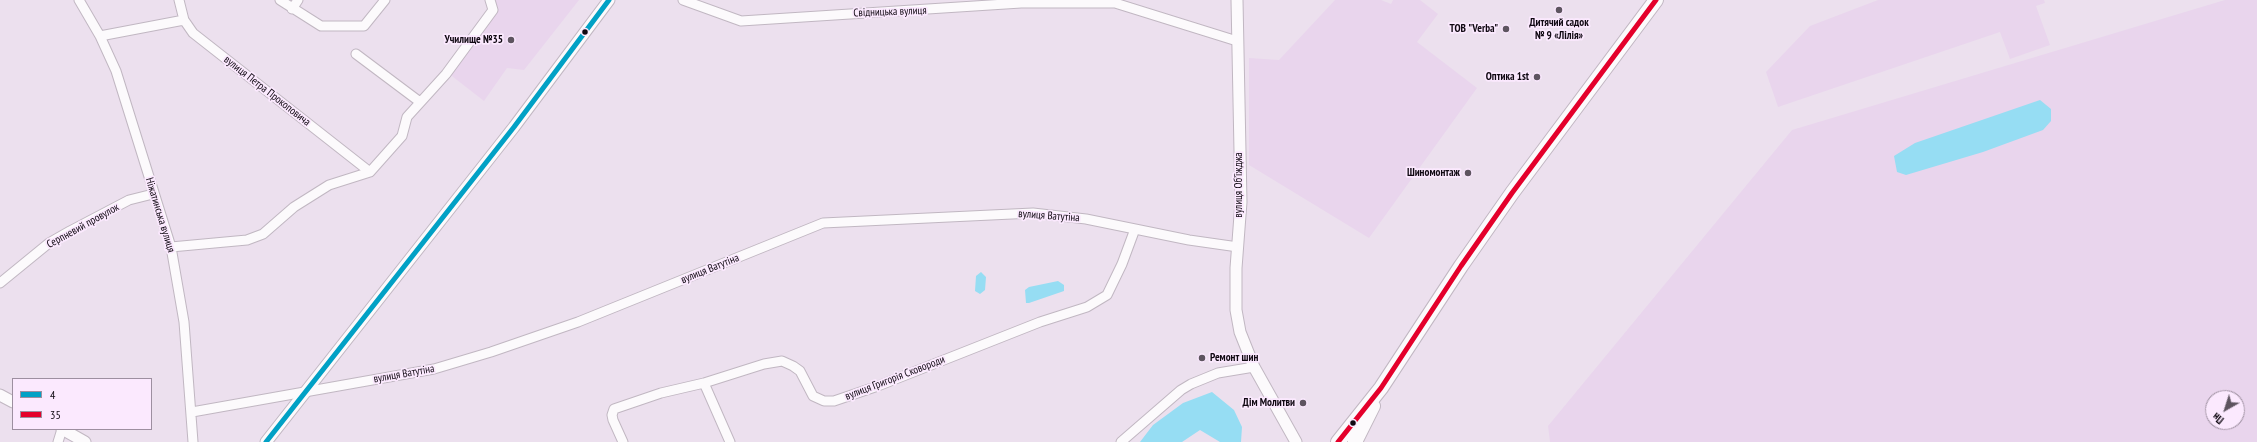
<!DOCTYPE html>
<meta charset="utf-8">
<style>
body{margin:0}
#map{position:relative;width:2257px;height:442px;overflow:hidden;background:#ece0ee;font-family:"PT Sans Narrow",sans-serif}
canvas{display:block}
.legend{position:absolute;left:12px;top:378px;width:140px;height:52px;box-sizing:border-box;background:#fbe9fe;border:1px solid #9d8fa0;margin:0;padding:5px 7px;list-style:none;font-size:12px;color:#100912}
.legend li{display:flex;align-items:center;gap:8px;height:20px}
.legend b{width:20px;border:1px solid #9d8fa0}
.north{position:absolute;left:2205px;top:390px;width:40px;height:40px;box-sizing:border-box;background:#fbe9fe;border:1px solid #9d8fa0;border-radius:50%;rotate:219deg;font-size:11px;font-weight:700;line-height:16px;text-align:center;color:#100912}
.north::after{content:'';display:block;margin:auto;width:14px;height:18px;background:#5d545f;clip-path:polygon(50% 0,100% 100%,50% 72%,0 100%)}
</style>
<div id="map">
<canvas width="2257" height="442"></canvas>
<ul class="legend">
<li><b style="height:5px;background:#01a1c5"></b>4</li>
<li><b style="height:5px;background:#e4002b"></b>35</li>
</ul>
<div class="north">Пн</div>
</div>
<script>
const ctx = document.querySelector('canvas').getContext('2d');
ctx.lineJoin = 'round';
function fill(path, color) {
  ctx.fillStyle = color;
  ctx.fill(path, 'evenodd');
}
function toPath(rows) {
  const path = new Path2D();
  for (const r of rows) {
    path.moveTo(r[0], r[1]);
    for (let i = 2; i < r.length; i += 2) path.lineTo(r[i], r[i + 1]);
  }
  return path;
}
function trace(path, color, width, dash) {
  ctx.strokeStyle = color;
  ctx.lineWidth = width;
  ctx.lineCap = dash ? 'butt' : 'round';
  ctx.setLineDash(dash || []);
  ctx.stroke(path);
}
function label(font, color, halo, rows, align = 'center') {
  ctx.font = font + ' "PT Sans Narrow",sans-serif';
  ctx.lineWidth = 3.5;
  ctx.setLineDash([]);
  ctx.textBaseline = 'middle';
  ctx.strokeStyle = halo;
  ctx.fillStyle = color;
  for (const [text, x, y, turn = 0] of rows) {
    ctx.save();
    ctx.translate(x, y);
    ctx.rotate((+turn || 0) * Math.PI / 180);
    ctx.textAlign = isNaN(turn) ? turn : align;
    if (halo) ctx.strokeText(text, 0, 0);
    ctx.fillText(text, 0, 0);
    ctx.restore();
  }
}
fill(toPath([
 [496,0,579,0,524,70,507,68,484,101,448,73,495,11],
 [1335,0,1381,0,1391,4,1393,0,1420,0,1438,14,1417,42,1477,88,1369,238,1249,165,1249,58,1279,60],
 [1878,0,2044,0,2045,3,2036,6,2050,45,2010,59,2000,32,1778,107,1766,72,1810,26],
 [2225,0,2257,0,2257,442,1550,442,1548,426,1792,130],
 [2213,398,2237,398,2237,422,2213,422]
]), '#e9d5ed');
fill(toPath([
 [2040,100,2051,109,2051,121,2043,130,1983,152,1906,175,1897,172,1894,156,1915,143],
 [981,272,986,277,985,290,980,294,975,291,976,276],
 [1058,281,1064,285,1064,291,1029,303,1026,303,1025,290,1029,287],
 [1212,392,1234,410,1242,427,1241,442,1220,442,1200,430,1182,442,1140,442,1153,425,1183,403]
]), '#96ddf3');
const minor = toPath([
 [79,0,100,36,116,71,171,247,184,322,193,442],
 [179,0,184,20,193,33,370,172],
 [280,0,321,26,364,26,385,0],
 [683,0,741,21,1021,3,1115,3,1237,41],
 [292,9,298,0],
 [100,36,184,20],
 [356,54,420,102],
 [370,172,402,136,407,117,446,74,493,10,490,0],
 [171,247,247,240,263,234,294,207,329,185,370,172],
 [0,283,49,243,70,231,129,200,153,194],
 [704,383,730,442],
 [192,412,434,369,491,352,578,322,823,223,1033,213,1086,219,1189,240,1238,247],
 [58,442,62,429],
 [623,442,613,420,612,415,614,409,661,393,704,383,764,364,782,361,793,366,800,371,813,396,824,401,834,401,878,386,1040,322,1087,307,1107,295,1122,264,1135,229],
 [1121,442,1181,390,1191,384,1218,373,1254,367]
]);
const tertiary = toPath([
 [1237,0,1241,202,1236,268,1236,310,1240,332,1254,367,1296,442],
 [0,395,13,402],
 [62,429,85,442],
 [266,442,514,127,609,0]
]);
const primary = toPath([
 [1338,442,1381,388,1461,266,1512,193,1656,0],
 [1355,442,1373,406]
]);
trace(minor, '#c1b7c2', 11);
trace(tertiary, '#c1b7c2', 13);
trace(primary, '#c1b7c2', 16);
trace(minor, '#fcfafc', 9);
trace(tertiary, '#fcfafc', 11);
trace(primary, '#fcfafc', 14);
trace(toPath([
 [266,442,514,127,609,0]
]), '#01a1c5', 5);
trace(toPath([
 [1338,442,1381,388,1461,266,1512,193,1656,0]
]), '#e4002b', 5);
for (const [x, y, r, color] of [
 [1559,10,4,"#5d545f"],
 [1506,29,4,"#5d545f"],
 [585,32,3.5,"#100912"],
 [511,40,4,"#5d545f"],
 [1537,77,4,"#5d545f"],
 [1468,173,4,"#5d545f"],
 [1202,358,4,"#5d545f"],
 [1303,403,4,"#5d545f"],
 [1353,423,3.5,"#100912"]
]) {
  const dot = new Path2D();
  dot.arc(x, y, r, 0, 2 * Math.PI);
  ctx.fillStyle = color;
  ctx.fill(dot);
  trace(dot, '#fbe9fe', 1.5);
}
label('11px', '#100912', '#fbe9fe', [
 ["Свідницька вулиця",890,12,-2],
 ["вулиця Петра Прокоповича",267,91,38],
 ["вулиця Обʼїжджа",1239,185,-90],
 ["Ніжатинська вулиця",160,215,73],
 ["вулиця Ватутіна",1049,216,4],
 ["Серпневий провулок",83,226,-29],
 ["вулиця Ватутіна",710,269,-22],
 ["вулиця Ватутіна",404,374,-10],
 ["вулиця Григорія Сковороди",895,378,-21]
]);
label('bold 11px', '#100912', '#fbe9fe', [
 ["Дитячий садок",1559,23,"center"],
 ["№ 9 «Лілія»",1559,36,"center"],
 ["ТОВ \"Verba\"",1498,29],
 ["Училище №35",503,40],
 ["Оптика 1st",1529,77],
 ["Шиномонтаж",1460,173],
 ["Ремонт шин",1210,358,"left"],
 ["Дім Молитви",1295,403]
], 'right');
</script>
